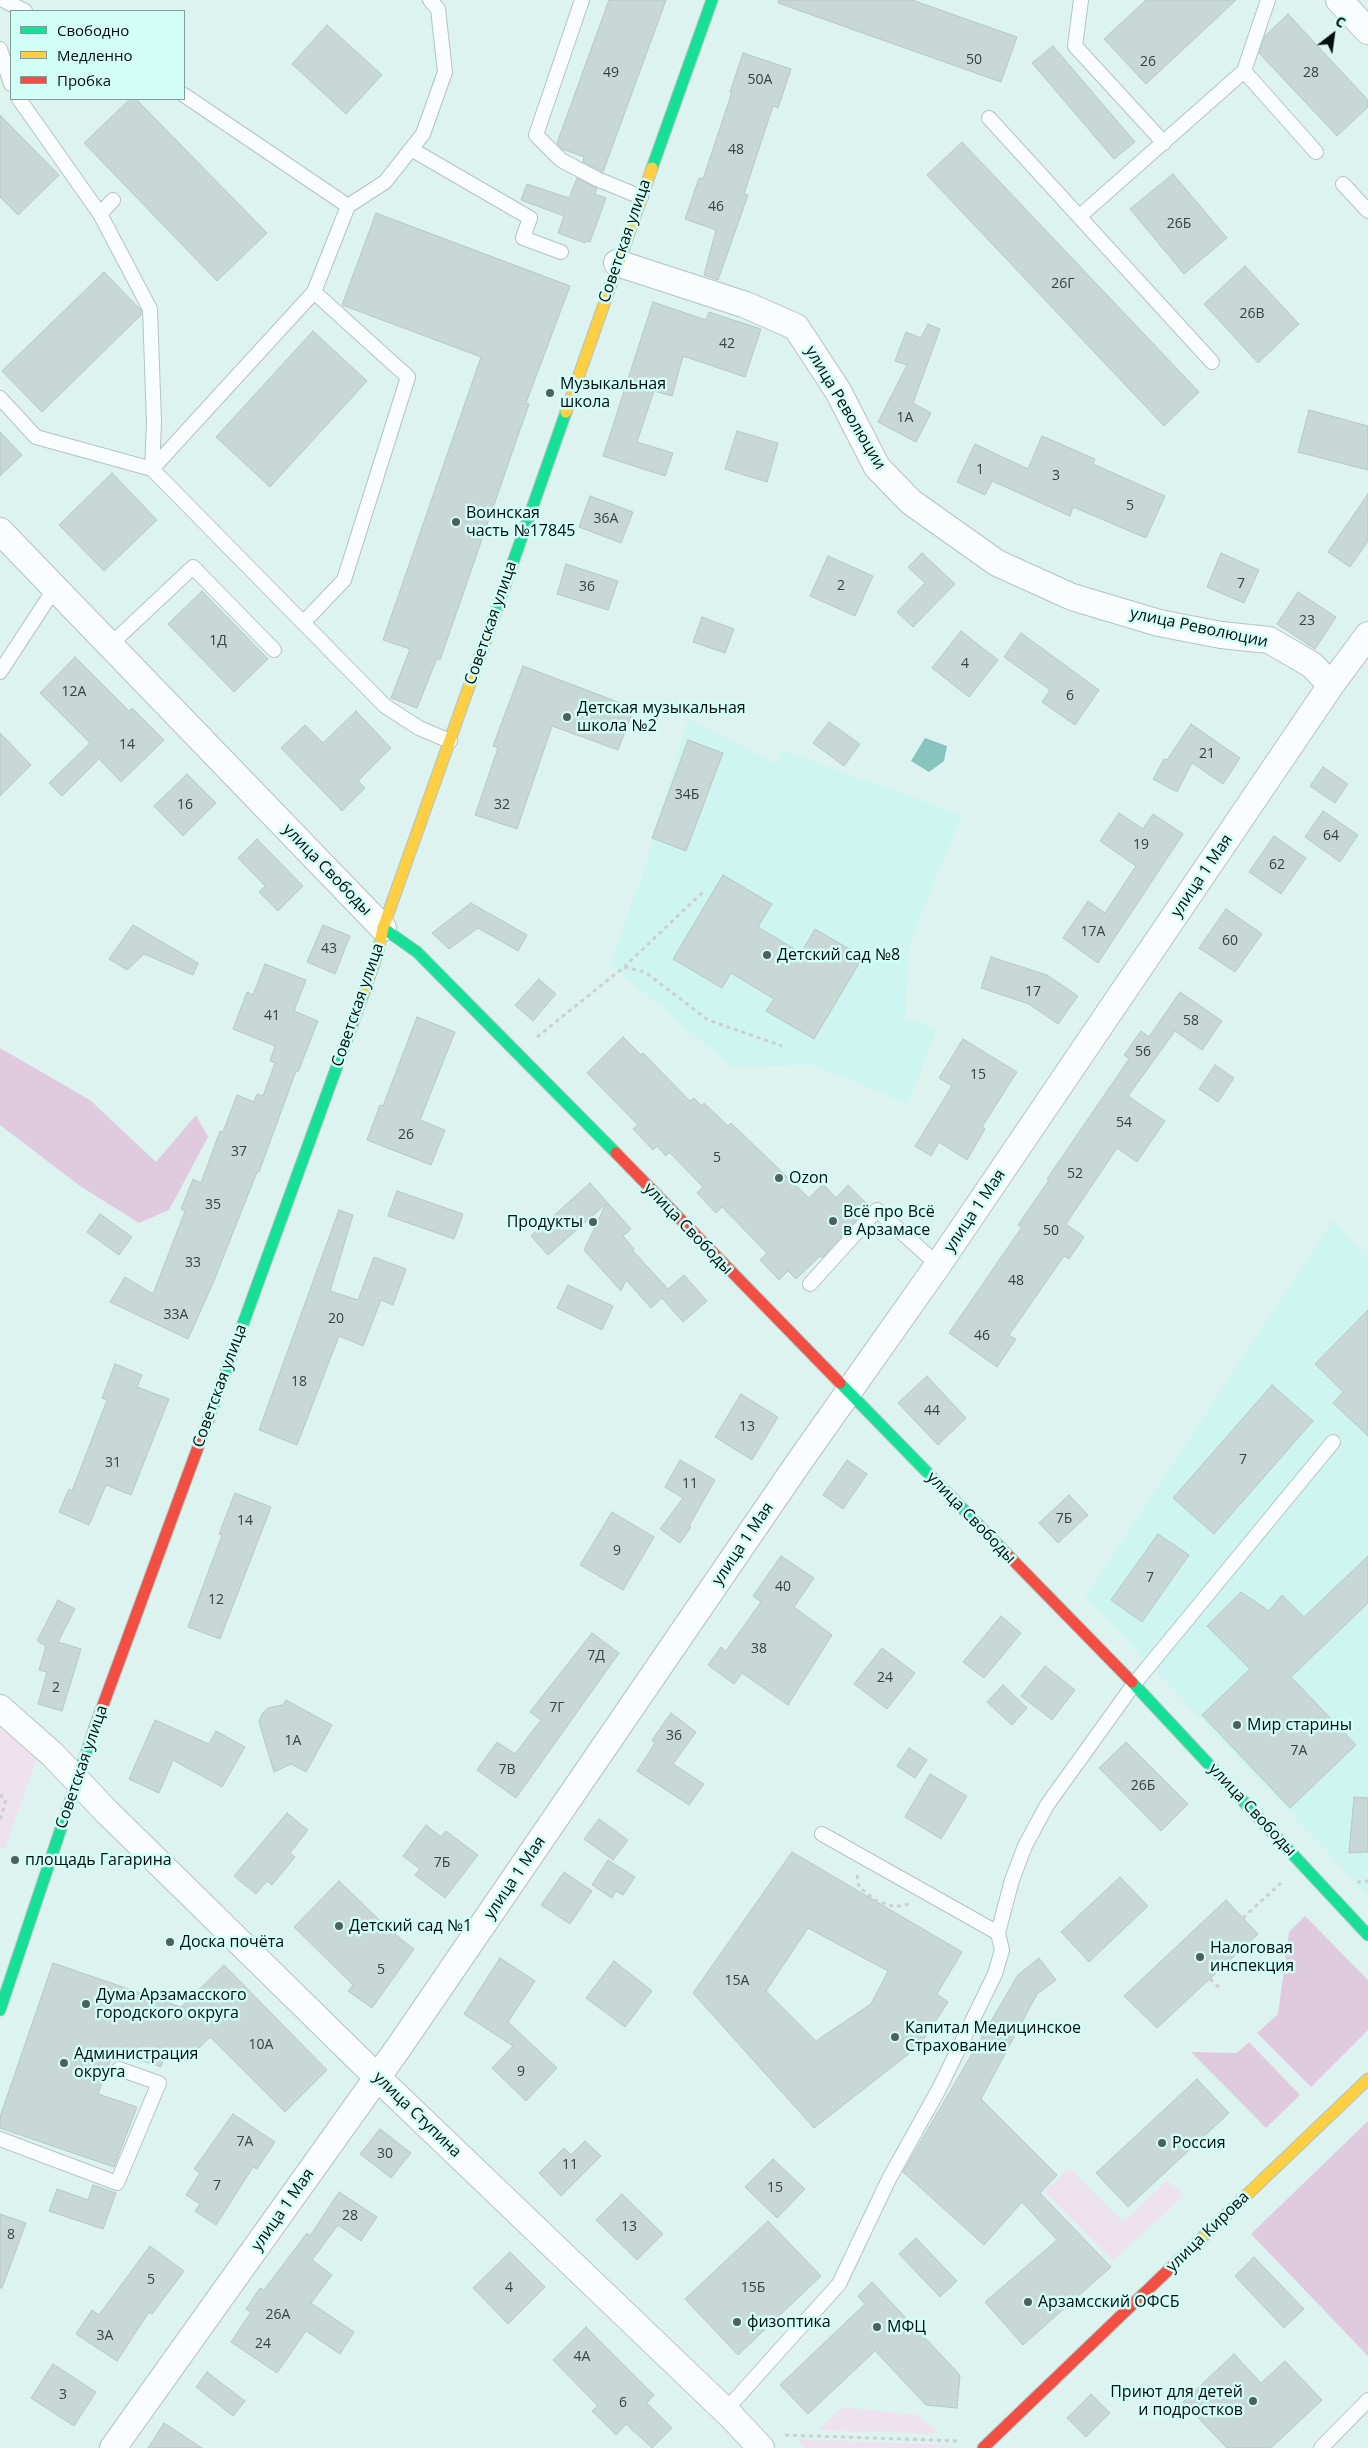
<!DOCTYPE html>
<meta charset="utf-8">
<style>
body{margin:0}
#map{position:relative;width:1368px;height:2448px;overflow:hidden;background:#ddf3f0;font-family:"Open Sans",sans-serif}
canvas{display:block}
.legend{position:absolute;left:10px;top:10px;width:175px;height:90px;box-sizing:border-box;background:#d3fdf7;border:1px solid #7f9e99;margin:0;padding:6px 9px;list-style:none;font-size:15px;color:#020f0d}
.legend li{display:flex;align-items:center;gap:10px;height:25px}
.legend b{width:25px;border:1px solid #7f9e99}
.north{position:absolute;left:1308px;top:10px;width:50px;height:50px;-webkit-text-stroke:4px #d3fdf7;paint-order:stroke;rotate:30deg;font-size:14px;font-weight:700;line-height:20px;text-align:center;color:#020f0d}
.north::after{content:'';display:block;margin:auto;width:18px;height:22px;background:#020f0d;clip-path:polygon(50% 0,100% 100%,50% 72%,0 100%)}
</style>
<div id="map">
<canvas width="1368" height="2448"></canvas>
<ul class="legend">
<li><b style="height:6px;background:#16e098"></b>Свободно</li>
<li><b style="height:6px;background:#ffcf43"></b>Медленно</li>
<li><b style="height:6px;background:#f24e42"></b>Пробка</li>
</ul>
<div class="north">С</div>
</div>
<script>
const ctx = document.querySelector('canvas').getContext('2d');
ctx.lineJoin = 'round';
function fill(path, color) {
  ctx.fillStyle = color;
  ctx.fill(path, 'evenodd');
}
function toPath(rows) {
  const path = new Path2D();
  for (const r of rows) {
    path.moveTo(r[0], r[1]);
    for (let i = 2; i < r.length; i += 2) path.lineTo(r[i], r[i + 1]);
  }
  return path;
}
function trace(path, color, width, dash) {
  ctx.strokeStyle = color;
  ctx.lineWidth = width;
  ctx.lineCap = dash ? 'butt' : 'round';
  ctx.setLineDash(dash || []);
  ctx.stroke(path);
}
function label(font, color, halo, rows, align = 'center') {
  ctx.font = font + ' "Open Sans",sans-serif';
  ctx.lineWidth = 5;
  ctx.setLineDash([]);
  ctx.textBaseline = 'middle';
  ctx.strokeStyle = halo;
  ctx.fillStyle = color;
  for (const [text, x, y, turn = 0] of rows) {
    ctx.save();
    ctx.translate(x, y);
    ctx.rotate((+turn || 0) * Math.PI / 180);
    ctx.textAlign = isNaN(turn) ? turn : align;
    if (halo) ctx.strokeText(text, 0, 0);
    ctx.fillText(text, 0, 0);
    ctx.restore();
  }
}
fill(toPath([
 [688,719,777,764,782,750,962,815,910,942,905,1018,937,1029,908,1104,814,1065,731,1066,610,964,643,873],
 [1333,1220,1368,1260,1368,1895,1085,1597]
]), '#cff5f0');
fill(toPath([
 [0,1710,40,1750,5,1848,0,1848],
 [1069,2168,1123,2222,1167,2180,1184,2195,1113,2261,1045,2192],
 [842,2407,917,2415,940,2434,819,2430],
 [796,2439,947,2445,944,2448,805,2448]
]), '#eee2ef');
fill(toPath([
 [0,1048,90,1100,156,1162,196,1115,208,1137,169,1210,139,1223,80,1186,0,1125],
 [1305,1916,1368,1980,1368,2030,1311,2087,1257,2033,1278,2014,1289,1932],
 [1249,2042,1300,2095,1266,2128,1191,2052,1237,2053],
 [1368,2121,1368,2356,1251,2234]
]), '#e0cbde');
fill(toPath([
 [925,738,947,746,944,761,929,772,911,761]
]), '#86c4bd');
const building = toPath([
 [609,0,666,0,603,172,583,162,584,157,562,149,557,143,609,0],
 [779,0,912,0,1017,37,1001,82,778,3,779,0],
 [1146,0,1236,0,1146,84,1104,39,1146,0],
 [1288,14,1368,100,1368,107,1337,136,1259,53,1265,36,1288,14],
 [327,25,382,75,346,114,292,64,327,25],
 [1053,46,1135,142,1114,159,1032,63,1053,46],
 [743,53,791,69,778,108,773,106,744,194,748,195,718,280,704,275,716,230,685,219,699,178,703,179,732,92,730,92,743,53],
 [130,99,136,99,267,233,217,281,84,143,130,99],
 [0,115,59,175,18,215,0,197,0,115],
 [962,142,1199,392,1164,426,927,175,962,142],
 [1173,174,1227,238,1184,274,1130,209,1173,174],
 [577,178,597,188,595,194,606,198,590,242,586,241,585,243,558,233,564,216,521,200,527,184,569,198,577,178],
 [376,213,570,286,526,403,529,404,440,660,437,658,417,708,391,698,410,649,383,640,481,357,342,305,376,213],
 [1245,266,1299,324,1258,363,1204,304,1245,266],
 [104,272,141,310,141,315,42,412,2,371,104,272],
 [653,302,706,320,709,312,761,329,745,377,683,356,672,396,654,391,637,442,673,453,665,476,603,456,653,302],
 [928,324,940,329,913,403,931,413,916,442,878,422,907,365,895,361,906,332,921,338,928,324],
 [313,331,367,381,270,487,216,437,313,331],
 [1309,410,1368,426,1368,470,1298,452,1309,410],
 [737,431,778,443,767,482,725,469,737,431],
 [0,432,22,455,0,476,0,432],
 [1042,436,1095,459,1093,464,1165,496,1146,538,1073,507,1070,516,992,481,985,495,957,482,975,444,1028,469,1042,436],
 [112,473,157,520,104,571,59,525,112,473],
 [1368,494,1368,541,1350,567,1328,552,1368,494],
 [590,496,633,512,621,543,579,527,590,496],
 [922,553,955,584,913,627,897,612,925,583,908,567,922,553],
 [1221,553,1259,570,1244,603,1207,587,1221,553],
 [828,556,873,576,855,616,810,596,828,556],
 [566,564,618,581,608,610,557,594,566,564],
 [202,591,268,659,234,692,168,624,202,591],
 [1298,592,1336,617,1315,649,1277,624,1298,592],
 [702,617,734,629,725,653,693,642,702,617],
 [961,631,998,660,969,697,932,668,961,631],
 [1021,633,1099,690,1075,725,1042,702,1050,690,1004,657,1021,633],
 [75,657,129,711,132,708,164,740,121,782,99,759,62,796,49,783,90,743,40,693,75,657],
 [523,666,634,708,618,750,552,726,517,829,475,815,498,748,493,746,523,666],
 [356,711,391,748,358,781,365,788,342,811,281,748,305,725,323,743,356,711],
 [829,722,860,744,844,766,813,743,829,722],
 [1191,724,1240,758,1223,784,1192,763,1177,792,1153,779,1164,759,1167,760,1191,724],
 [0,733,31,765,0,796,0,733],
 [688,740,723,753,686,851,652,838,688,740],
 [1323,767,1348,784,1335,803,1310,786,1323,767],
 [187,774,216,803,183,836,154,806,187,774],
 [1323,811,1358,835,1340,862,1305,837,1323,811],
 [1119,813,1143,829,1153,814,1183,834,1098,963,1063,938,1088,901,1105,913,1136,866,1100,841,1119,813],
 [1274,836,1306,858,1281,894,1249,872,1274,836],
 [257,839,303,886,278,911,259,892,265,886,238,858,257,839],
 [723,875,772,904,758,927,801,953,815,929,863,957,814,1039,766,1011,774,999,731,973,722,988,673,959,723,875],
 [471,903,527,935,518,951,478,928,449,949,432,933,471,903],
 [1226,909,1262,934,1235,972,1199,948,1226,909],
 [133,925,198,963,193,975,144,954,127,970,109,959,133,925],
 [323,925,350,936,335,974,307,962,323,925],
 [991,957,1047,975,1078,996,1058,1024,1029,1004,981,988,991,957],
 [265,964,306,980,294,1011,318,1021,298,1072,296,1071,259,1172,257,1172,213,1283,188,1339,110,1302,125,1277,153,1294,185,1211,181,1209,193,1179,201,1183,220,1131,223,1132,237,1095,254,1102,257,1094,263,1096,275,1063,270,1061,275,1046,233,1029,247,992,253,995,265,964],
 [539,979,556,994,533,1021,515,1005,539,979],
 [1180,992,1222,1021,1202,1050,1175,1031,1128,1096,1165,1121,1137,1162,1117,1148,1066,1224,1084,1237,1069,1259,1064,1256,1009,1335,1016,1339,997,1367,949,1333,1022,1227,1018,1225,1049,1180,1047,1179,1129,1059,1124,1055,1141,1031,1149,1037,1180,992],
 [417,1017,455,1032,420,1120,445,1130,431,1165,367,1140,380,1105,383,1106,417,1017],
 [623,1037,641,1055,643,1053,690,1101,694,1098,702,1106,704,1103,728,1126,731,1123,809,1198,823,1184,836,1198,848,1185,869,1206,822,1258,820,1256,796,1279,788,1271,779,1280,760,1260,767,1253,722,1207,716,1213,697,1193,703,1187,669,1152,666,1156,657,1146,653,1150,633,1129,638,1125,587,1073,623,1037],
 [963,1039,1017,1072,982,1127,985,1129,967,1160,939,1142,931,1156,915,1146,952,1086,939,1078,963,1039],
 [1215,1065,1234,1078,1218,1102,1199,1089,1215,1065],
 [590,1183,631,1229,623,1236,634,1249,633,1251,668,1289,684,1275,707,1301,683,1322,662,1298,651,1308,626,1280,621,1291,584,1250,606,1204,548,1255,531,1236,590,1183],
 [397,1191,463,1214,454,1239,388,1216,397,1191],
 [339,1210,353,1215,330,1291,358,1300,374,1257,406,1269,393,1305,381,1300,363,1346,339,1336,297,1445,259,1430,339,1210],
 [100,1214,132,1237,119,1255,87,1232,100,1214],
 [568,1285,613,1306,602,1330,557,1308,568,1285],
 [1368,1310,1368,1436,1333,1403,1343,1392,1315,1364,1368,1310],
 [115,1364,142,1375,137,1387,169,1399,131,1495,106,1485,89,1525,59,1512,69,1489,72,1491,107,1400,102,1398,115,1364],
 [927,1376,966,1418,938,1445,898,1403,927,1376],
 [1272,1385,1313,1421,1214,1534,1173,1498,1272,1385],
 [741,1394,778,1417,752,1460,715,1437,741,1394],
 [680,1460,715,1480,689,1526,691,1527,680,1543,660,1529,683,1498,665,1487,680,1460],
 [847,1460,867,1474,843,1509,823,1495,847,1460],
 [235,1493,271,1507,220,1639,188,1627,222,1535,219,1534,235,1493],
 [1069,1495,1088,1515,1058,1543,1039,1523,1069,1495],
 [612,1512,654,1537,623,1590,580,1565,612,1512],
 [1158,1534,1189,1555,1142,1622,1111,1600,1158,1534],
 [781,1556,814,1578,794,1607,832,1635,788,1705,742,1673,734,1684,708,1665,721,1647,726,1651,761,1602,753,1596,781,1556],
 [1368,1556,1368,1603,1291,1677,1356,1745,1290,1808,1202,1715,1250,1669,1207,1626,1241,1592,1269,1611,1282,1595,1304,1617,1368,1556],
 [58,1600,75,1609,58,1642,81,1649,62,1711,38,1704,47,1672,39,1670,46,1646,37,1641,58,1600],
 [1001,1616,1021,1633,984,1678,963,1662,1001,1616],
 [592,1633,619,1653,516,1798,477,1770,497,1742,515,1754,541,1720,530,1712,592,1633],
 [882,1648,915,1673,887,1709,854,1684,882,1648],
 [1045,1666,1075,1690,1052,1720,1021,1696,1045,1666],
 [1003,1685,1027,1708,1012,1725,987,1702,1003,1685],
 [286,1700,332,1725,306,1772,291,1764,274,1772,259,1722,262,1714,268,1708,283,1705,286,1700],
 [671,1713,696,1732,673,1764,704,1784,689,1805,637,1771,655,1743,652,1740,671,1713],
 [155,1720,209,1744,216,1731,245,1747,222,1787,173,1760,159,1793,129,1779,155,1720],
 [1126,1742,1188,1804,1161,1831,1099,1768,1126,1742],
 [909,1748,927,1760,915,1778,897,1766,909,1748],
 [930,1774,967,1796,941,1839,905,1817,930,1774],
 [1354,1797,1368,1798,1368,1852,1349,1853,1354,1797],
 [287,1813,308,1830,290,1853,295,1857,272,1885,267,1881,256,1894,234,1876,287,1813],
 [599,1819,628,1840,613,1860,584,1839,599,1819],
 [426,1825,441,1837,446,1831,478,1855,445,1898,415,1875,420,1869,403,1856,426,1825],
 [792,1852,962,1952,937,1994,948,2002,920,2045,814,2128,693,1993,792,1852],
 [808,1928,888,1971,871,2004,816,2041,766,1991,808,1928],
 [608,1860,635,1877,623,1895,616,1891,612,1898,592,1885,608,1860],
 [564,1872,592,1891,570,1924,541,1905,564,1872],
 [1120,1877,1148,1906,1089,1962,1061,1932,1120,1877],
 [339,1881,393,1933,414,1949,372,2008,348,1991,353,1985,294,1927,339,1881],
 [1226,1900,1258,1934,1157,2028,1124,1996,1226,1900],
 [500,1958,535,1981,508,2022,557,2068,526,2101,492,2068,513,2046,464,2014,500,1958],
 [1039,1958,1056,1980,1037,1994,981,2099,1057,2175,1040,2193,1111,2267,1023,2345,985,2302,1057,2240,1022,2202,984,2245,903,2172,1018,1975,1039,1958],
 [614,1961,652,1991,625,2027,586,1998,614,1961],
 [53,1963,181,2007,224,1965,327,2070,285,2112,210,2037,186,2061,165,2054,161,2067,114,2051,98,2094,137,2107,114,2167,0,2128,0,2117,53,1963],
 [1197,2079,1229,2113,1128,2207,1096,2173,1197,2079],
 [233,2114,275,2142,257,2169,253,2167,216,2225,195,2211,200,2204,186,2195,200,2173,194,2169,233,2114],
 [380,2129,411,2153,391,2178,360,2154,380,2129],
 [585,2141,601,2156,561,2196,539,2173,564,2148,571,2155,585,2141],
 [773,2159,805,2189,777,2218,745,2187,773,2159],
 [93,2185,116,2193,103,2229,49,2211,57,2189,88,2200,93,2185],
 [339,2192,377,2217,361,2241,338,2225,312,2260,332,2275,311,2303,354,2332,340,2354,306,2331,277,2373,231,2342,251,2312,246,2309,260,2288,264,2290,307,2233,310,2236,339,2192],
 [622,2194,663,2234,637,2260,596,2220,622,2194],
 [0,2214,26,2223,2,2288,0,2288,0,2214],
 [768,2221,821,2276,738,2355,685,2299,768,2221],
 [916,2238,957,2281,940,2297,899,2254,916,2238],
 [150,2246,184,2271,152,2314,149,2312,117,2361,76,2334,92,2310,99,2315,150,2246],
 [510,2252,545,2287,508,2324,473,2288,510,2252],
 [1254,2257,1304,2309,1284,2328,1235,2276,1254,2257],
 [872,2282,960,2375,957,2408,926,2405,875,2351,808,2414,780,2385,865,2304,858,2296,872,2282],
 [586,2327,654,2395,647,2403,672,2428,652,2448,626,2424,616,2435,592,2411,598,2406,553,2360,586,2327],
 [1234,2354,1261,2383,1285,2361,1322,2400,1271,2448,1227,2448,1183,2402,1234,2354],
 [53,2364,96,2392,74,2426,31,2398,53,2364],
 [207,2372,245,2401,233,2416,196,2387,207,2372],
 [1091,2394,1110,2413,1086,2437,1067,2418,1091,2394],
 [164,2423,202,2448,148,2448,164,2423]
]);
fill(building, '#c7d8d6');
trace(building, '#b6c8c6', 1);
const lane = toPath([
 [3,0,25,11],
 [582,0,536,135,561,160,597,179,641,197],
 [1081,0,1075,46,1164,143],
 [0,49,11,84],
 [1244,71,1316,152],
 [184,95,348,206,385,182,423,134,445,72,438,9,430,0],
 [19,99,100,214,150,309,154,422,152,469],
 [989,118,1212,362],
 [411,149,530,218,523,238,561,252],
 [1343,184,1368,211],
 [100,214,113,200],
 [1080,216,1244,71,1268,0],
 [0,398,36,437,152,469,385,706,419,728,450,741],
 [152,469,314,292,348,206],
 [303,623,344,580,408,377,314,292],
 [110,645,193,567,274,650],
 [0,672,55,588],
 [810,1284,877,1210,938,1265],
 [822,1834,998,1933,1012,1880,1025,1846,1047,1805,1134,1684,1333,1442],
 [0,2139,117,2183,159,2083,119,2069],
 [725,2411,839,2284,889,2179,939,2089,995,1974,1002,1950,998,1933],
 [1321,2448,1368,2400]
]);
const street = toPath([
 [1339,0,1368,31],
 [617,263,746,305,796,327,838,391,877,467,911,502,997,563,1072,597,1159,623,1221,635,1269,640,1312,665,1331,685],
 [0,531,383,928],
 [0,1708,53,1755,106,1811,377,2077,731,2416,761,2448],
 [113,2448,399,2047,797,1465,938,1265,1331,685,1368,635]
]);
const fast = toPath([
 [652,168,712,0],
 [487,636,566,412],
 [383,928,417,952,616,1153],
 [840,1383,1003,1550],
 [208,1420,364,992],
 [1132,1682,1368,1935],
 [0,2010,96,1724]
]);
const slow = toPath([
 [566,412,652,168],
 [364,992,378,952,383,928,487,636],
 [1184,2255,1368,2079]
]);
const jam = toPath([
 [616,1153,840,1383],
 [1003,1550,1132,1682],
 [96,1724,208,1420],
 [983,2448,1184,2255]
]);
trace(lane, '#b3c4c2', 16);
trace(street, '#b3c4c2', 28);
trace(fast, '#b3c4c2', 13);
trace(slow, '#b3c4c2', 13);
trace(jam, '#b3c4c2', 13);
trace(toPath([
 [624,967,703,892],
 [537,1037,624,967,645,972,708,1020,782,1046],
 [0,1795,6,1800,0,1820],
 [857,1875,859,1887,875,1900,895,1907,909,1904],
 [1357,1882,1368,1881],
 [1243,1918,1284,1880],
 [1210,1979,1221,1989],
 [785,2435,959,2441]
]), '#cbd1d1', 3, [4, 4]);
trace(lane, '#fafdfd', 14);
trace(street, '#fafdfd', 26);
trace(fast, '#16e098', 11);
trace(slow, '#ffcf43', 11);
trace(jam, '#f24e42', 11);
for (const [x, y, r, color] of [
 [550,393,5,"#4f5f5c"],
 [456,522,5,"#4f5f5c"],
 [567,717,5,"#4f5f5c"],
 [767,955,5,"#4f5f5c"],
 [779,1178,5,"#4f5f5c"],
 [833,1221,5,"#4f5f5c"],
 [593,1222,5,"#4f5f5c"],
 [1237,1725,5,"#4f5f5c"],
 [15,1860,5,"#4f5f5c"],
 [339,1926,5,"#4f5f5c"],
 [170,1942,5,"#4f5f5c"],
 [1200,1957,5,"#4f5f5c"],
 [86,2004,5,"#4f5f5c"],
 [895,2037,5,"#4f5f5c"],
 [64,2063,5,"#4f5f5c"],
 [1162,2143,5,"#4f5f5c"],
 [1028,2302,5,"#4f5f5c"],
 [737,2322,5,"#4f5f5c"],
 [877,2327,5,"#4f5f5c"],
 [1253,2401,5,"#4f5f5c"]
]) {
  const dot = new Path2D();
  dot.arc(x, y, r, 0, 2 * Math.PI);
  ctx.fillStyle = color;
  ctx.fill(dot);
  trace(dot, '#d3fdf7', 2);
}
label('14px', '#354341', null, [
 ["50",974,60],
 ["26",1148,62],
 ["49",611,73],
 ["28",1311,73],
 ["50А",760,80],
 ["48",736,150],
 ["46",716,207],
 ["26Б",1179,224],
 ["26Г",1063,284],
 ["26В",1252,314],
 ["42",727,344],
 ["1А",905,418],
 ["1",980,470],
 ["3",1056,476],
 ["5",1130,506],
 ["36А",606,519],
 ["7",1241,584],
 ["2",841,586],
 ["36",587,587],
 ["23",1307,621],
 ["1Д",218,641],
 ["4",965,664],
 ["12А",74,692],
 ["6",1070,696],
 ["14",127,745],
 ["21",1207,754],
 ["34Б",687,795],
 ["16",185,805],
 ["32",502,805],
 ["64",1331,836],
 ["19",1141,845],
 ["62",1277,865],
 ["17А",1093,932],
 ["60",1230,941],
 ["43",329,949],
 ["17",1033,992],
 ["41",272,1016],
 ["58",1191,1021],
 ["56",1143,1052],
 ["15",978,1075],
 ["54",1124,1123],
 ["26",406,1135],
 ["37",239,1152],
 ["5",717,1158],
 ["52",1075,1174],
 ["35",213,1205],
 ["50",1051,1231],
 ["33",193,1263],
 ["48",1016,1281],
 ["33А",176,1315],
 ["20",336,1319],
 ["46",982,1336],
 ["18",299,1382],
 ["44",932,1411],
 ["13",747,1427],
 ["7",1243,1460],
 ["31",113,1463],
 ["11",690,1484],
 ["7Б",1064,1519],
 ["14",245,1521],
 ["9",617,1551],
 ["7",1150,1578],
 ["40",783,1587],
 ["12",216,1600],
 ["38",759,1649],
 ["7Д",596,1656],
 ["24",885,1678],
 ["2",56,1688],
 ["7Г",557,1708],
 ["36",674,1736],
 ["1А",293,1741],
 ["7А",1299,1751],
 ["7В",507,1770],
 ["26Б",1143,1786],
 ["7Б",442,1863],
 ["5",381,1970],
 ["15А",737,1981],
 ["10А",261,2045],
 ["9",521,2072],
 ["7А",245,2142],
 ["30",385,2154],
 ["11",570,2165],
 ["7",217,2186],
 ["15",775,2188],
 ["28",350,2216],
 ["13",629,2227],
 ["8",11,2235],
 ["5",151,2280],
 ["4",509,2288],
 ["15Б",753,2288],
 ["26А",278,2315],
 ["3А",105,2336],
 ["24",263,2344],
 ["4А",582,2357],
 ["3",63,2395],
 ["6",623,2403]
]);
label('16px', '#020f0d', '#d3fdf7', [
 ["Советская улица",625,241,-71],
 ["улица Революции",845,408,59],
 ["Советская улица",491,623,-71],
 ["улица Революции",1199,628,12],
 ["улица Свободы",327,870,46],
 ["улица 1 Мая",1202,876,-56],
 ["Советская улица",358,1005,-71],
 ["улица 1 Мая",975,1211,-56],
 ["улица Свободы",688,1229,46],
 ["Советская улица",220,1386,-70],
 ["улица Свободы",971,1518,46],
 ["улица 1 Мая",743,1544,-56],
 ["Советская улица",82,1767,-71],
 ["улица Свободы",1252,1810,47],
 ["улица 1 Мая",515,1878,-56],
 ["улица Ступина",417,2115,44],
 ["улица 1 Мая",283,2210,-55],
 ["улица Кирова",1208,2232,-44]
]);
label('16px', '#020f0d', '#d3fdf7', [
 ["Музыкальная",560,384],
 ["школа",560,402],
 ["Воинская",466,513],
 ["часть №17845",466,531],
 ["Детская музыкальная",577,708],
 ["школа №2",577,726],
 ["Детский сад №8",777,955],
 ["Ozon",789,1178],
 ["Всё про Всё",843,1212],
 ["в Арзамасе",843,1230],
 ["Продукты",583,1222,"right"],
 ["Мир старины",1247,1725],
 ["площадь Гагарина",25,1860],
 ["Детский сад №1",349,1926],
 ["Доска почёта",180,1942],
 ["Налоговая",1210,1948],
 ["инспекция",1210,1966],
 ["Дума Арзамасского",96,1995],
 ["городского округа",96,2013],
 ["Капитал Медицинское",905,2028],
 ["Страхование",905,2046],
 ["Администрация",74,2054],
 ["округа",74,2072],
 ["Россия",1172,2143],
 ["Арзамсский ОФСБ",1038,2302],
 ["физоптика",747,2322],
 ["МФЦ",887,2327],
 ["Приют для детей",1243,2392,"right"],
 ["и подростков",1243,2410,"right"]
], 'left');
</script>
